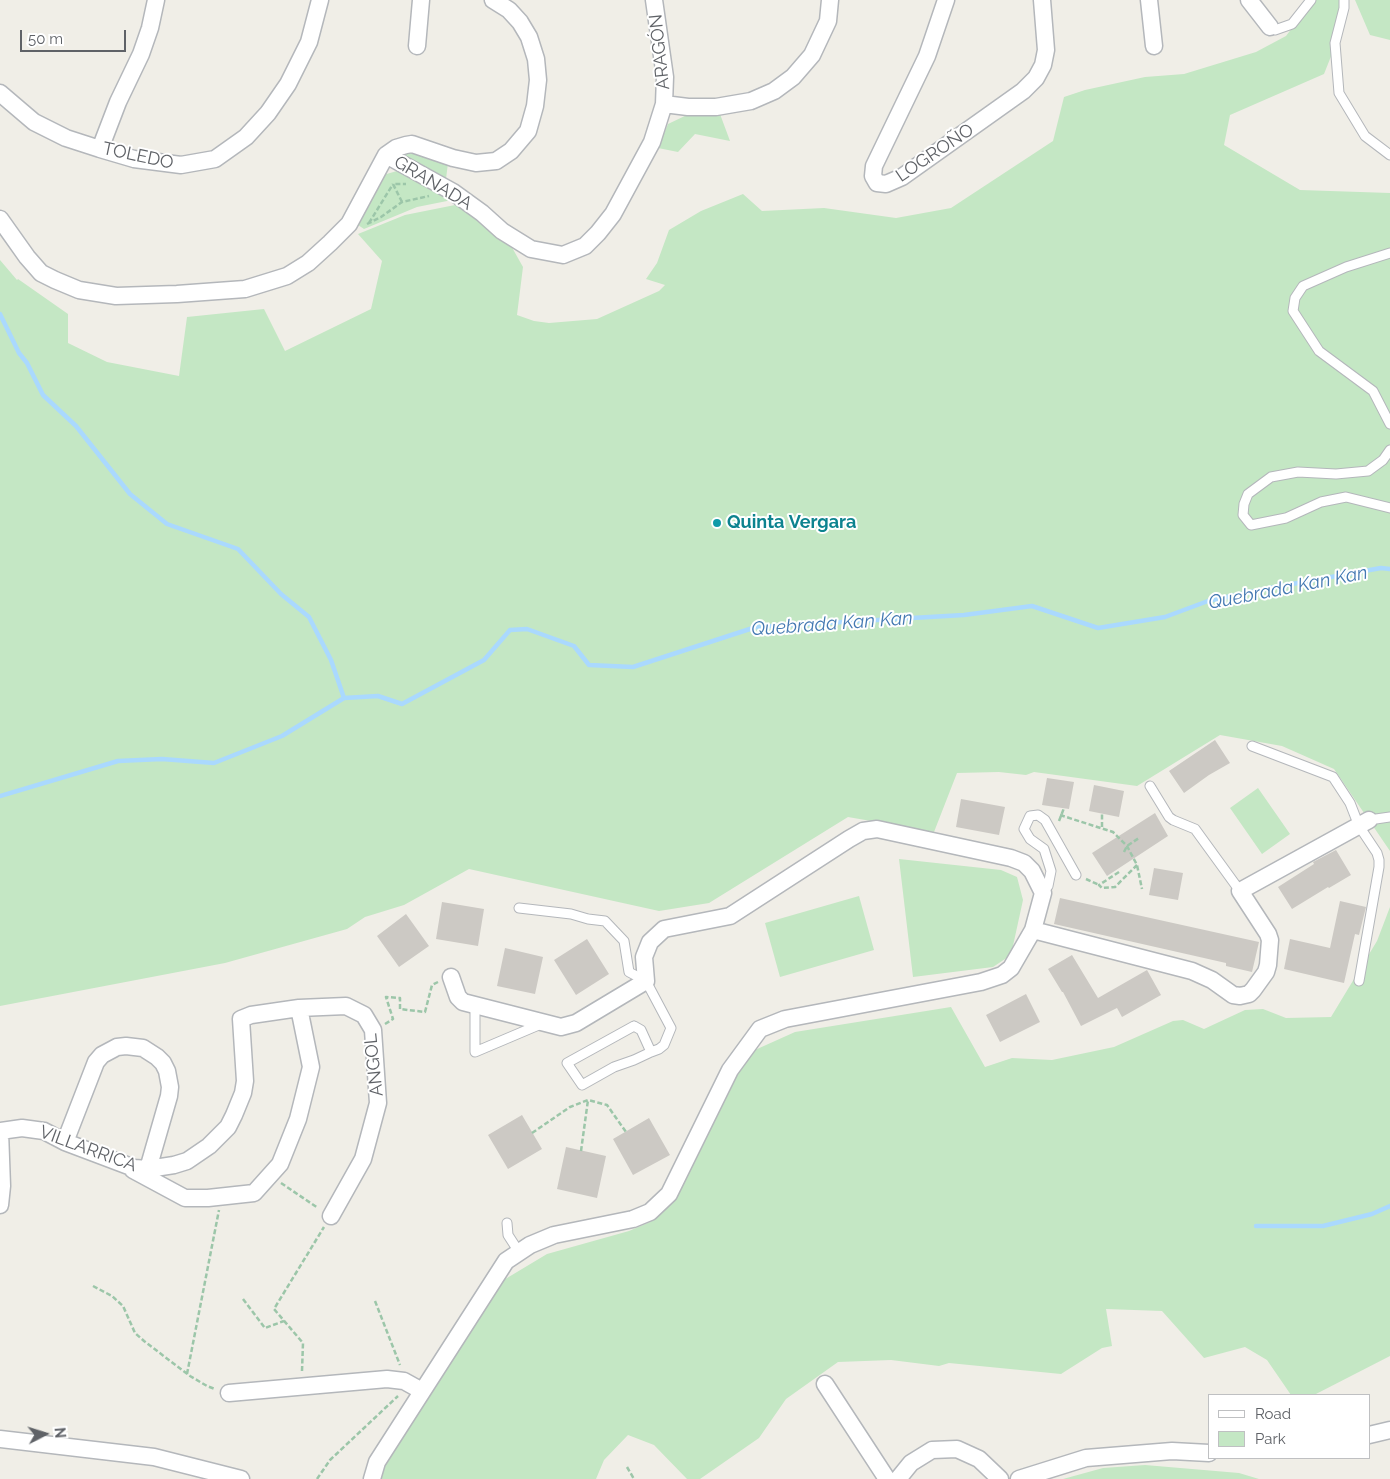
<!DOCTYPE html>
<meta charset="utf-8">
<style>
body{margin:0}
#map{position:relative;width:1390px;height:1479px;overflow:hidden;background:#f0eee7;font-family:Raleway,sans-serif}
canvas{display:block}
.legend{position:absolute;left:1208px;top:1394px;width:162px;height:65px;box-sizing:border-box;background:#fff;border:1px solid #bfc0c2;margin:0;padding:6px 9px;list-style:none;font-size:15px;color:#5f6267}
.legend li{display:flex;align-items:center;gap:10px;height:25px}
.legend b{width:25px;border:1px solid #bfc0c2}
.north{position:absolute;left:20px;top:1409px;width:50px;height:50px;-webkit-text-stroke:4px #fff;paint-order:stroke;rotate:85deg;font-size:14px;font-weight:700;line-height:20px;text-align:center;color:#5f6267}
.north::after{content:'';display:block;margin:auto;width:18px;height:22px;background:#5f6267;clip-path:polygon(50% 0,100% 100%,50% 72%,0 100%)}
.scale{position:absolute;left:20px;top:30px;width:106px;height:22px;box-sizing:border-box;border:2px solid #5f6267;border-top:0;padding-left:6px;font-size:15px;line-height:18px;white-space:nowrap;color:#5f6267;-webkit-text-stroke:4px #fff;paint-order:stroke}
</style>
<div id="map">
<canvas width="1390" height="1479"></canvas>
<ul class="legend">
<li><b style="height:6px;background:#fff"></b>Road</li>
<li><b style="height:14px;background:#c4e7c4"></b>Park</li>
</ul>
<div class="north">N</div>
<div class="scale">50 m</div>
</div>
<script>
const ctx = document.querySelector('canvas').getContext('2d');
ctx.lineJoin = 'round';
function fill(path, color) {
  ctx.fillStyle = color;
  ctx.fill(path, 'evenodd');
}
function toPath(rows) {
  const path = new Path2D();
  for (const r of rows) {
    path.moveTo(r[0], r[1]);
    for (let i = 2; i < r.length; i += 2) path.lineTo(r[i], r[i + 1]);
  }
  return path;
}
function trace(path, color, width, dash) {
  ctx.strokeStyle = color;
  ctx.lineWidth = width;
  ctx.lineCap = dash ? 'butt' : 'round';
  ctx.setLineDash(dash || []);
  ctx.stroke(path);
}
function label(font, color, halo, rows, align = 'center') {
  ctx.font = font + ' Raleway,sans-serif';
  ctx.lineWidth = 4;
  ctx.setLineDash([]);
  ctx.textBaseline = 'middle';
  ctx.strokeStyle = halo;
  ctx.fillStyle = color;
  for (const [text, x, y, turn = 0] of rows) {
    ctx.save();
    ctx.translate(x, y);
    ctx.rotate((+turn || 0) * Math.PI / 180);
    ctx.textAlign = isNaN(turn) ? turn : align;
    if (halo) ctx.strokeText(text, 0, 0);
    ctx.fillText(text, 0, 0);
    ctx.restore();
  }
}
fill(toPath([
 [1313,0,1346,0,1345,21,1324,74,1230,115,1224,145,1300,190,1390,193,1390,851,1334,769,1282,746,1220,735,1137,786,1034,772,1026,775,999,772,957,773,934,832,848,817,709,903,659,911,469,869,404,905,365,917,347,929,225,963,0,1006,0,260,17,280,18,279,68,314,68,343,107,362,179,376,187,317,264,309,285,351,371,309,382,261,358,234,405,215,455,205,505,235,523,267,517,315,534,321,549,323,597,319,659,291,665,285,646,279,657,263,669,230,701,211,743,194,762,211,824,208,896,218,951,208,1053,141,1064,97,1085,90,1145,77,1184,74,1256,52,1286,36],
 [1355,0,1390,0,1390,40,1370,35],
 [689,114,720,114,730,141,695,134,678,152,658,148,668,124],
 [408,150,448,163,446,179,405,158,404,151],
 [397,171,457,199,417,207,364,229,358,225,383,175],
 [1258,788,1290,834,1262,854,1230,808],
 [899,859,1001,870,1017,877,1023,900,1011,955,993,967,913,977],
 [859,896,874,950,780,977,765,923],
 [1390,907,1390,1356,1314,1395,1291,1395,1267,1360,1245,1347,1204,1358,1162,1311,1106,1309,1112,1346,1102,1348,1061,1374,949,1363,939,1366,891,1360,838,1362,786,1399,759,1438,700,1479,687,1479,654,1445,628,1435,604,1460,596,1479,377,1479,381,1467,502,1281,547,1254,629,1231,650,1222,669,1199,746,1054,795,1032,951,1007,985,1067,1012,1058,1052,1060,1114,1047,1173,1021,1183,1020,1204,1029,1245,1010,1263,1009,1286,1018,1331,1017,1377,941],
 [1145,1465,1239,1473,1259,1479,1063,1479,1103,1468]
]), '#c4e7c4');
trace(toPath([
 [0,314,19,353,27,363,43,395,76,426,130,494,167,524,238,549,281,594,309,617,331,660,344,698],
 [0,796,118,761,162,759,214,763,282,736,344,698,378,696,402,704,484,660,510,630,527,629,574,646,589,665,633,667,756,627,964,615,1032,606,1098,628,1165,617,1208,601,1270,588,1381,568,1390,569],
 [1256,1226,1323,1226,1372,1214,1390,1206]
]), '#aad9fe', 4.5);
fill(toPath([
 [1215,740,1230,763,1209,775,1184,793,1169,771],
 [1047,778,1074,782,1069,809,1042,805],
 [1094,785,1124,791,1119,817,1089,811],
 [961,799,1005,807,999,835,956,827],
 [1155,813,1168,836,1107,876,1092,853],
 [1336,850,1351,875,1329,888,1328,887,1292,909,1278,887,1314,864,1313,862],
 [1154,868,1183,873,1178,900,1149,895],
 [1060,898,1259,942,1252,972,1226,966,1226,963,1054,924],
 [1340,901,1366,907,1359,935,1355,934,1344,983,1284,969,1290,939,1330,948],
 [442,902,484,909,478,946,436,939],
 [406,914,429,946,399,967,377,936],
 [587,939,609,974,576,995,554,960],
 [505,948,543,957,535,994,497,986],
 [1072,955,1098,998,1147,970,1161,995,1122,1017,1117,1008,1081,1026,1063,992,1062,992,1048,969],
 [1026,994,1040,1022,1000,1042,986,1015],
 [522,1115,542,1149,508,1169,488,1135],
 [649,1118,670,1155,633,1175,613,1139],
 [566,1147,606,1156,597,1198,557,1189]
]), '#ccc9c4');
const lane = toPath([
 [1344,0,1344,8,1335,43,1339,93,1365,136,1390,155],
 [1270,27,1275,30,1292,24,1311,0],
 [1390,253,1346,267,1303,286,1295,298,1293,311,1319,351,1373,391,1390,424],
 [1390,450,1383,460,1368,471,1336,474,1298,472,1271,477,1248,494,1244,504,1243,515,1251,525,1286,518,1321,502,1346,497,1390,508],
 [1252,746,1333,777,1350,803,1359,826,1377,853,1379,860,1379,867,1359,981],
 [1150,786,1169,817,1173,820,1195,829,1240,891],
 [1369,820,1390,817],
 [1043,893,1048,886,1051,871,1044,849,1030,839,1024,829,1030,816,1038,815,1045,820,1076,875],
 [519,908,571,914,588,919,605,921,624,941,629,972,646,981,671,1028,664,1045,659,1049,651,1052],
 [475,1006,475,1052,541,1024],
 [634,1026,641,1030,651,1052,634,1060,614,1067,582,1085,567,1063,634,1026],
 [507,1223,508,1235,519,1252]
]);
const street = toPath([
 [654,0,665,77,664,104],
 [946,0,927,56,874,166,873,176,877,183,886,184,902,177,1023,91,1036,78,1043,65,1046,50,1042,0],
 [1149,0,1154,46],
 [1249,0,1270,27],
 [417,46,421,0],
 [0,93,34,122,66,138,100,149,134,159,181,165,215,159,246,137,268,113,288,84,309,42,320,0],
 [100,149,118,102,141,54,150,28,156,0],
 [386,155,396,148,406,145,412,144,453,158,476,163,496,161,511,151,528,131,535,106,538,80,536,59,529,37,520,22,509,10,493,0],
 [0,219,27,257,41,273,55,280,79,290,116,296,177,294,245,289,287,276,308,263,330,243,349,224,386,155,453,192,482,213,502,231,531,249,563,255,585,246,598,233,613,214,652,142,664,104,688,107,716,107,751,101,774,91,793,77,812,55,828,21,830,0],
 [1033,930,1192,971,1212,980,1233,995,1240,996,1249,994,1253,990,1266,972,1268,965,1270,940,1268,934,1240,891,1369,820],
 [0,1131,22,1128,44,1131,65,1142,134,1168,148,1169,174,1165,187,1161,209,1146,228,1127,234,1115,243,1093,245,1081,241,1019,251,1015,299,1008,346,1006,364,1015,373,1030,378,1103,363,1159,331,1216],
 [65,1142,96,1062,102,1055,117,1047,126,1046,143,1048,157,1057,163,1063,167,1071,170,1087,169,1096,148,1169],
 [133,1170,185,1198,208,1198,254,1193,280,1164,298,1119,311,1067,299,1008],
 [0,1205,2,1186,0,1131],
 [825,1384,887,1479],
 [229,1393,387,1379,404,1381,422,1391],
 [1369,1435,1390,1430],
 [0,1439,154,1457,241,1479],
 [372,1479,377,1462,506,1261,530,1245,554,1235,633,1219,650,1212,669,1194,730,1070,760,1029,785,1019,981,982,1002,975,1011,968,1033,930,1043,893,1032,871,1024,863,1011,858,877,829,863,831,849,839,730,916,664,929,650,942,644,957,646,981,576,1023,561,1027,463,1002,458,997,451,977],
 [898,1479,911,1463,932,1450,957,1449,979,1459,1000,1479],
 [1019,1479,1086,1458,1172,1451,1209,1453]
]);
trace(lane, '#b4b7bb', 11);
trace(street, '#b4b7bb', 19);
trace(toPath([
 [402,202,393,184,406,184],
 [369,223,393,184],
 [367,224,381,217,402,202,429,196],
 [1060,815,1113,832,1127,846,1137,865,1142,889],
 [1059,821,1064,808],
 [1102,827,1102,814],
 [1124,852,1127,846,1139,838],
 [1119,872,1099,885,1102,888,1115,887,1137,865],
 [1086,879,1099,885],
 [385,1024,393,1019,386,997,400,998,400,1009,425,1012,432,985,438,982],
 [532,1133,570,1107,588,1100,607,1105,626,1132],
 [581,1151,588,1100],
 [281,1183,318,1208],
 [93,1286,112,1296,123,1306,135,1333,144,1341,190,1376,207,1386,215,1389],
 [243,1299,265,1328,284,1321],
 [375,1301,400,1365],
 [302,1371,303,1343,274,1309,324,1227],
 [187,1374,219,1210],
 [627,1467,634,1479],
 [317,1479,330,1460,398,1396]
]), '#9cc6a9', 2.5, [5, 2.5]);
trace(lane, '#fff', 9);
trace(street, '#fff', 16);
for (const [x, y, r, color] of [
 [717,523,5,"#0f9aa8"]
]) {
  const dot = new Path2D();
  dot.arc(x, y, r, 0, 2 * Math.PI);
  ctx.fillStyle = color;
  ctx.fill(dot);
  trace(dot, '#fff', 2);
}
label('18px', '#5f6267', '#fff', [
 ["ARAGÓN",660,52,-96],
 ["LOGROÑO",935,153,-34],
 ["TOLEDO",138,156,12],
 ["GRANADA",433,183,31],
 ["ANGOL",374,1065,-96],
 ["VILLARRICA",88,1149,20]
]);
label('bold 18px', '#0d838f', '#fff', [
 ["Quinta Vergara",727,523]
], 'left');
label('italic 19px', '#4479b2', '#fff', [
 ["Quebrada Kan Kan",1288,588,-11],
 ["Quebrada Kan Kan",832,624,-4]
]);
</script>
